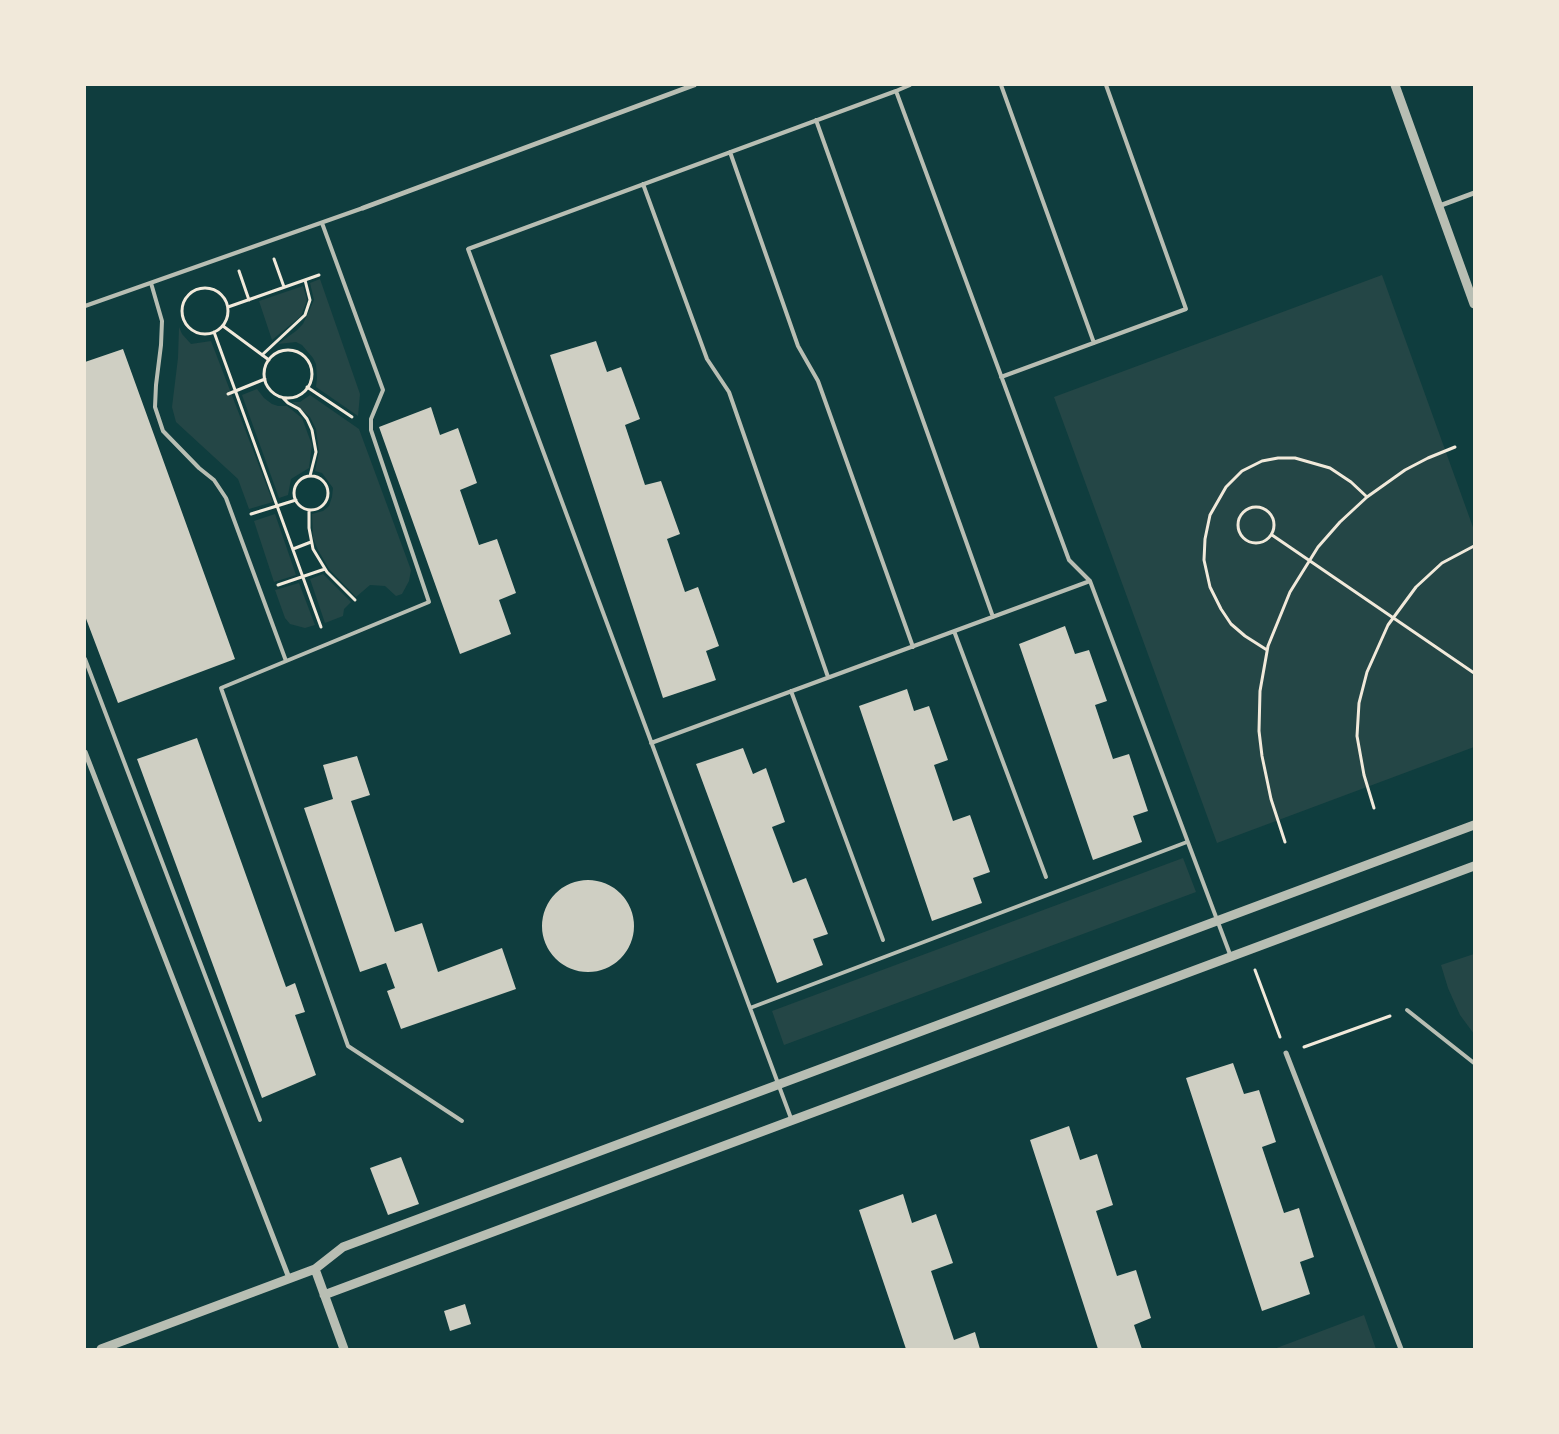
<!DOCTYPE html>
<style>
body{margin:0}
#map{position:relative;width:1559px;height:1434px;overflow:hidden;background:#0f3d3e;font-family:Helvetica,sans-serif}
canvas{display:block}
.frame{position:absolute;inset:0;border:86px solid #f1e9da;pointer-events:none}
</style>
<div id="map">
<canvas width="1559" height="1434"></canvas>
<div class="frame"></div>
</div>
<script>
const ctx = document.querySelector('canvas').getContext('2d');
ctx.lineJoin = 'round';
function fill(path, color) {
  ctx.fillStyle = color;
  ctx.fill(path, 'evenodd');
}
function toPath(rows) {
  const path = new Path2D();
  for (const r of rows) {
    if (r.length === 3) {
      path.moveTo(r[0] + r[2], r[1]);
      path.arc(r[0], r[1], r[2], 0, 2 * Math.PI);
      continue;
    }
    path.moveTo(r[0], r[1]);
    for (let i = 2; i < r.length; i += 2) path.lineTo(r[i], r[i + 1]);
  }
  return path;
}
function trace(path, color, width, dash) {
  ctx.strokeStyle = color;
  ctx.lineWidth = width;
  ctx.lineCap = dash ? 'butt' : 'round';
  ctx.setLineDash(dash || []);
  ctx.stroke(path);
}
fill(toPath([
 [1382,275,1474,530,1474,747,1217,843,1054,397],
 [320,279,360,394,358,416,316,387,317,378,316,364,313,358,302,345,296,342,278,344,296,331,303,324,314,300,310,283],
 [303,286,307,300,301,316,272,340,259,301],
 [179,327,182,334,191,344,211,341,273,502,249,509,238,479,176,422,172,407,178,358],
 [257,389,264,398,272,404,278,406,287,406,302,418,312,445,309,468,291,479,288,495,279,498,242,395],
 [310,395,359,429,411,570,409,581,402,594,396,596,385,586,370,585,356,597,329,569,318,550,313,538,312,514,323,511,329,506,332,497,333,488,322,473,315,471,319,452,316,429,310,417,292,402,300,402],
 [275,514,296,575,274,582,254,521],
 [323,574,351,602,344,609,343,616,325,623,310,579],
 [299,583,315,625,305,628,290,624,285,618,275,590],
 [1183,858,1196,892,784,1045,772,1011],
 [1474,954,1474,1034,1460,1015,1448,988,1441,965],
 [1364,1315,1376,1349,1274,1349]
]), '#244646');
fill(toPath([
 [596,341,607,372,621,367,640,419,625,425,645,485,661,481,680,534,667,539,685,592,698,587,719,646,706,651,716,680,663,698,550,355],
 [123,349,235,659,118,703,85,616,85,362],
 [431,407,440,435,458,428,477,483,460,490,479,545,497,539,516,593,499,600,511,634,460,654,379,427],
 [1065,626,1075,654,1089,650,1107,701,1095,705,1113,759,1129,754,1148,811,1133,816,1142,842,1093,860,1019,644],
 [907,689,914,711,929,706,948,760,934,765,953,821,970,815,990,872,973,878,982,903,932,921,859,706],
 [197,738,286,987,295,983,305,1012,295,1015,316,1075,262,1098,137,759],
 [743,748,753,774,766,768,785,822,772,827,793,883,806,878,828,934,813,939,823,965,777,983,696,764],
 [357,756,370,795,351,801,395,932,422,923,438,972,502,948,516,989,401,1029,387,991,395,988,386,963,360,972,304,808,333,799,323,765],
 [588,926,46],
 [1233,1063,1244,1094,1259,1090,1276,1142,1262,1147,1284,1213,1299,1208,1314,1257,1300,1262,1310,1294,1262,1311,1186,1078],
 [1069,1126,1080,1160,1097,1154,1113,1205,1096,1211,1117,1276,1136,1270,1151,1318,1134,1325,1142,1349,1098,1349,1030,1140],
 [401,1157,419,1204,388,1215,370,1168],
 [903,1194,912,1223,936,1214,953,1263,931,1271,954,1340,975,1332,980,1349,906,1349,859,1210],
 [465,1304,471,1324,450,1331,444,1311]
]), '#cfcfc3');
trace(toPath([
 [274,259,284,287],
 [239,271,249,300],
 [205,311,23],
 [228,307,319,275],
 [223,326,269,360],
 [214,332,321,627],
 [288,374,24],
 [262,355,305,315,310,300,305,280],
 [307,387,352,417],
 [228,394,265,379],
 [283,398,288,403,299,409,307,419,312,430,316,452,310,476],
 [311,493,17],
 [1256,525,18],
 [309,510,309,528,313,549,327,572,355,600],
 [251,514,296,500],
 [1272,535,1474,673],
 [293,549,311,542],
 [278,585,325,569],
 [1267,650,1245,636,1231,624,1221,609,1210,587,1204,560,1205,539,1210,515,1226,487,1242,471,1262,461,1278,458,1295,458,1330,468,1351,482,1367,497],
 [1374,808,1364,775,1357,736,1359,703,1367,672,1388,625,1416,587,1442,563,1474,546],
 [1285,842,1271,799,1262,756,1259,731,1260,691,1268,646,1290,592,1318,547,1340,522,1367,497,1405,470,1428,458,1455,447],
 [1255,970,1280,1037],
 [1304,1047,1390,1016]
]), '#f1e9da', 3);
trace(toPath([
 [1001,85,1094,343],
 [896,91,910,85],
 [816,120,993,617],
 [730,152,798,346,818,381,913,647],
 [643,184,707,359,729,392,828,677],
 [322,223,383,390,371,419,371,430,429,602,221,688,348,1046,462,1121],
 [151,283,162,321,161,345,156,385,155,407,163,431,199,468,214,480,226,498,286,661],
 [85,306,363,208],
 [1001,377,1186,309,1106,85],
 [954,631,1046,877],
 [85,659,260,1120],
 [791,691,883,940],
 [651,743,1090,581],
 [750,1008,1187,842],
 [1407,1010,1474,1063],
 [792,1121,468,249,896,91,1069,560,1090,581,1231,957]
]), '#b8beb3', 4);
trace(toPath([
 [1439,206,1474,193],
 [363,208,694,85],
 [85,752,289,1278],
 [1286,1053,1401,1349]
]), '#b8beb3', 5);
trace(toPath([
 [1395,85,1474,304],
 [315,1269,344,1349],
 [324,1295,1474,866],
 [101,1349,315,1269,343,1247,1474,825]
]), '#b8beb3', 9);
</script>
